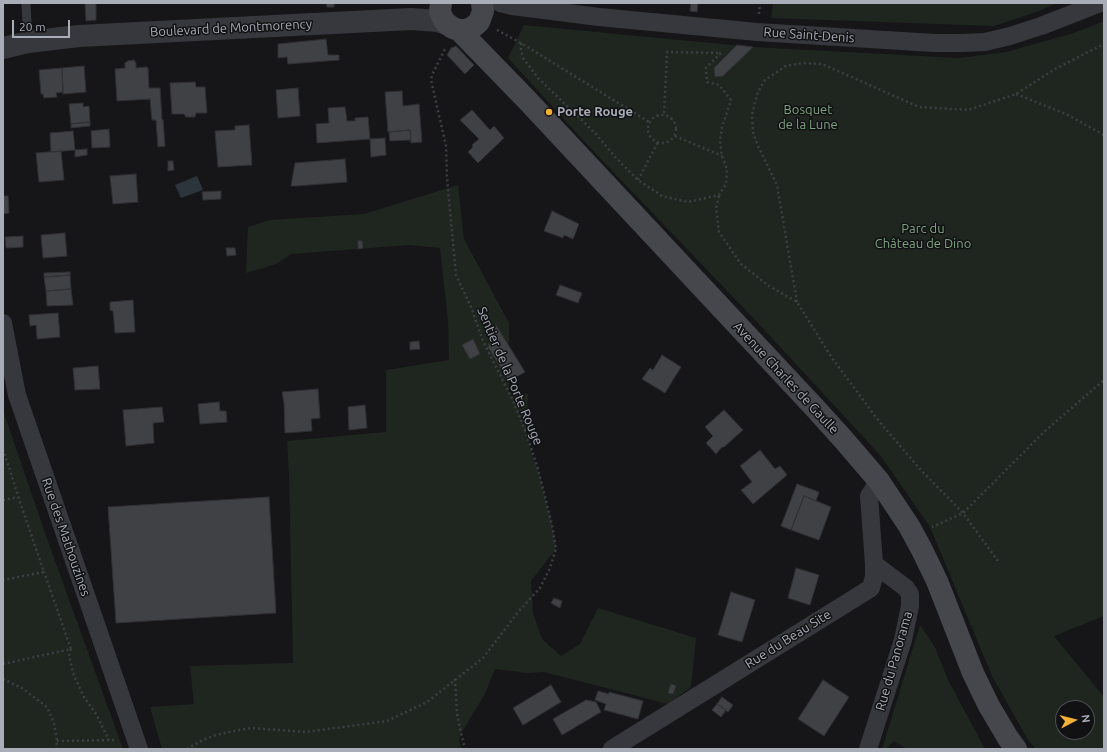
<!DOCTYPE html>
<meta charset="utf-8">
<style>
body{margin:0}
#map{position:relative;width:1107px;height:752px;overflow:hidden;background:#161618;font-family:Ubuntu,sans-serif}
canvas{display:block}
.frame{position:absolute;inset:0;border:4px solid #a8adb8;pointer-events:none}
.north{position:absolute;left:1055px;top:700px;width:40px;height:40px;box-sizing:border-box;background:#111113;border:1px solid #4d4f55;border-radius:50%;rotate:83deg;font-size:11px;font-weight:700;line-height:16px;text-align:center;color:#a8adb8}
.north::after{content:'';display:block;margin:auto;width:14px;height:18px;background:#f2b134;clip-path:polygon(50% 0,100% 100%,50% 72%,0 100%)}
.scale{position:absolute;left:12px;top:20px;width:58px;height:18px;box-sizing:border-box;border:2px solid #a8adb8;border-top:0;padding-left:5px;font-size:12px;line-height:14px;white-space:nowrap;color:#a8adb8;-webkit-text-stroke:3px #111113;paint-order:stroke}
</style>
<div id="map">
<canvas width="1107" height="752"></canvas>
<div class="frame"></div>
<div class="north">N</div>
<div class="scale">20 m</div>
</div>
<script>
const ctx = document.querySelector('canvas').getContext('2d');
ctx.lineJoin = 'round';
function fill(path, color) {
  ctx.fillStyle = color;
  ctx.fill(path, 'evenodd');
}
function toPath(rows) {
  const path = new Path2D();
  for (const r of rows) {
    if (r.length === 3) {
      path.moveTo(r[0] + r[2], r[1]);
      path.arc(r[0], r[1], r[2], 0, 2 * Math.PI);
      continue;
    }
    path.moveTo(r[0], r[1]);
    for (let i = 2; i < r.length; i += 2) path.lineTo(r[i], r[i + 1]);
  }
  return path;
}
function trace(path, color, width, dash) {
  ctx.strokeStyle = color;
  ctx.lineWidth = width;
  ctx.lineCap = dash ? 'butt' : 'round';
  ctx.setLineDash(dash || []);
  ctx.stroke(path);
}
function label(font, color, halo, rows, align = 'center') {
  ctx.font = font + ' Ubuntu,sans-serif';
  ctx.lineWidth = 3;
  ctx.setLineDash([]);
  ctx.textBaseline = 'middle';
  ctx.strokeStyle = halo;
  ctx.fillStyle = color;
  for (const [text, x, y, turn = 0] of rows) {
    ctx.save();
    ctx.translate(x, y);
    ctx.rotate((+turn || 0) * Math.PI / 180);
    ctx.textAlign = isNaN(turn) ? turn : align;
    if (halo) ctx.strokeText(text, 0, 0);
    ctx.fillText(text, 0, 0);
    ctx.restore();
  }
}
fill(toPath([
 [773,3,1057,3,1039,11,994,26,771,18],
 [1104,21,1104,616,1054,636,1104,697,1104,749,1036,749,1028,740,992,676,930,527,880,455,757,322,595,153,508,58,524,25,753,47,959,58,1006,52,1074,33],
 [1063,708,1087,708,1087,732,1063,732],
 [458,185,464,239,509,323,509,393,528,394,526,433,534,461,538,469,552,525,556,549,531,581,533,613,542,639,561,656,580,644,598,608,696,638,691,687,668,704,544,672,528,673,495,669,485,694,461,733,459,741,462,749,162,749,150,707,194,704,190,666,293,663,289,473,287,441,386,432,386,370,449,360,448,321,440,248,410,245,291,254,276,264,246,273,248,227,270,220,364,214],
 [3,410,45,533,123,749,3,749],
 [920,625,935,647,948,680,985,749,907,749,894,741,886,749,882,749]
]), '#1e261f');
fill(toPath([
 [197,176,203,190,181,198,175,185]
]), '#2c353c');
const building = toPath([
 [85,3,96,3,96,20,86,21,85,3],
 [326,3,334,3,334,7,327,7,326,3],
 [691,3,698,3,697,12,690,11,691,3],
 [326,39,328,55,339,55,339,60,288,64,287,57,278,58,278,44,326,39],
 [737,45,753,47,723,76,715,77,714,68,737,45],
 [456,46,474,65,465,74,447,55,451,48,456,46],
 [134,60,136,63,136,68,146,67,148,68,149,88,160,88,162,119,163,120,165,146,158,147,156,120,152,120,150,99,117,101,115,69,125,68,125,63,128,61,134,60],
 [84,66,86,92,63,94,62,68,84,66],
 [62,68,63,92,56,93,57,97,44,98,43,94,41,94,39,70,62,68],
 [195,82,196,87,205,87,207,113,196,113,195,117,186,117,184,114,172,114,170,83,195,82],
 [298,88,300,116,278,118,276,90,298,88],
 [402,91,403,106,419,104,422,142,411,143,410,130,388,132,385,92,402,91],
 [83,103,83,107,89,106,90,122,71,124,69,104,83,103],
 [345,107,347,121,355,121,355,118,368,117,370,139,317,143,316,124,329,123,328,108,345,107],
 [472,110,490,130,494,126,504,138,478,163,468,152,473,147,472,145,479,139,460,120,472,110],
 [90,122,90,126,71,128,71,124,90,122],
 [249,125,252,165,218,167,215,131,235,130,235,126,249,125],
 [109,129,110,147,92,148,91,131,109,129],
 [410,130,411,140,390,141,389,132,410,130],
 [73,131,75,150,51,152,50,133,73,131],
 [385,138,386,155,371,157,370,139,385,138],
 [87,149,87,155,75,157,75,150,87,149],
 [61,151,64,180,39,182,36,153,61,151],
 [345,159,347,182,296,186,291,186,295,163,345,159],
 [168,161,173,161,174,170,168,171,168,161],
 [136,174,138,202,113,204,110,176,136,174],
 [221,191,221,199,203,200,202,192,221,191],
 [3,196,8,196,9,213,3,214,3,196],
 [552,211,579,224,573,239,564,235,563,238,544,231,552,211],
 [65,233,67,256,43,258,41,235,65,233],
 [23,236,23,247,6,248,5,237,23,236],
 [358,240,362,241,363,248,358,249,358,240],
 [226,248,235,248,236,255,227,256,226,248],
 [70,272,70,275,44,277,44,273,70,272],
 [70,275,71,289,46,291,44,277,70,275],
 [560,285,582,293,578,303,556,295,560,285],
 [71,289,73,305,47,306,46,291,71,289],
 [133,300,135,332,115,333,113,311,110,310,110,302,133,300],
 [58,313,60,337,37,339,36,325,30,326,29,315,58,313],
 [496,325,525,372,509,381,488,347,496,325],
 [473,339,480,354,470,359,462,345,473,339],
 [419,341,420,349,410,350,410,342,419,341],
 [662,355,681,367,665,393,642,379,650,368,653,370,662,355],
 [98,366,100,389,75,390,73,368,98,366],
 [318,389,320,418,311,419,312,431,285,433,284,403,282,392,318,389],
 [219,402,220,411,226,411,227,422,200,424,198,404,219,402],
 [365,405,367,428,349,430,348,407,365,405],
 [162,407,164,422,153,423,154,443,126,446,123,410,162,407],
 [724,410,743,430,724,447,722,447,716,454,706,443,713,436,705,427,724,410],
 [760,450,775,469,780,466,787,475,753,504,741,490,752,482,740,466,760,450],
 [797,484,819,492,816,501,804,496,791,530,781,526,797,484],
 [804,496,831,507,819,540,791,530,804,496],
 [269,497,276,613,116,623,108,507,269,497],
 [796,568,819,575,810,605,788,598,796,568],
 [731,592,755,600,742,642,718,635,731,592],
 [554,598,562,601,560,608,551,603,554,598],
 [823,680,849,697,824,736,798,719,823,680],
 [671,684,676,686,673,694,668,693,671,684],
 [551,685,561,702,523,725,513,708,551,685],
 [598,691,609,694,609,692,643,701,638,719,604,710,606,704,595,700,598,691],
 [722,697,733,705,728,712,717,704,722,697],
 [586,700,596,702,601,712,562,735,553,719,586,700],
 [717,704,726,710,721,717,712,710,717,704]
]);
fill(building, '#404145');
trace(building, '#303034', 1);
trace(toPath([
 [759,14,760,3],
 [497,30,521,43,649,122],
 [521,43,521,50,523,58,538,78,596,134,615,157,638,180,662,196,688,202,719,195,726,184,727,169,722,156,720,141,722,127,731,100,719,85,707,82,706,68,721,53,667,52,664,114],
 [1016,94,1066,114,1104,135],
 [662,129,14],
 [675,136,722,156],
 [638,180,658,142],
 [719,196,716,208,719,232,741,264,769,286,797,302,832,358,878,420,919,468,963,513,932,527],
 [797,302,777,185,758,146,753,132,752,115,754,106,758,92,765,80,786,66,803,63,822,64,919,107,968,110,1016,94,1055,69,1104,44],
 [3,449,20,502,44,572,3,580],
 [3,500,18,497],
 [998,561,963,513,1045,431,1104,380],
 [71,649,69,656,74,676,84,697,96,714,109,740],
 [3,664,71,649,44,572],
 [3,679,22,688,47,707,54,723,57,741,56,749],
 [455,679,457,714,461,733,465,749],
 [57,741,114,740,116,741],
 [187,749,203,740,216,735,229,732,251,728,306,732,387,721,427,702,483,658,519,611,540,588,550,568,556,549,552,525,538,469,526,433,513,401,483,341,471,307,456,275,447,178,446,146,431,80,432,75,446,47]
]), '#3d3f44', 2.5, [2, 3]);
trace(toPath([
 [26,3,28,42]
]), '#37383d', 9);
trace(toPath([
 [500,3,512,6,599,17,757,32,934,43,963,43,985,42,1010,36,1041,26,1100,3],
 [3,323,17,395,139,749],
 [612,749,871,588,874,576,874,564,869,496,879,481],
 [868,749,903,640,910,606,910,594,906,588,874,564]
]), '#37383d', 18);
trace(toPath([
 [3,48,28,42,79,36,411,19,438,21,447,24]
]), '#37383d', 22);
trace(toPath([
 [441,3,440,12,443,19,447,24,453,28,459,30,466,30,473,27,479,22,483,11,482,3],
 [459,30,527,100,814,407,843,439,879,481,909,526,922,550,937,581,973,673,989,706,1008,738,1016,749]
]), '#45474d', 22);
for (const [x, y, r, color] of [
 [549,112,4,"#f2b134"]
]) {
  const dot = new Path2D();
  dot.arc(x, y, r, 0, 2 * Math.PI);
  ctx.fillStyle = color;
  ctx.fill(dot);
  trace(dot, '#111113', 1.5);
}
label('13px', '#a8adb8', '#111113', [
 ["Boulevard de Montmorency",231,28,-3],
 ["Rue Saint-Denis",809,35,4],
 ["Sentier de la Porte Rouge",510,376,67],
 ["Avenue Charles de Gaulle",786,378,47],
 ["Rue des Mathouzines",66,537,71],
 ["Rue du Beau Site",788,639,-32],
 ["Rue du Panorama",894,661,-74]
]);
label('13px', '#7fa381', '#111113', [
 ["Bosquet",808,110],
 ["de la Lune",808,125],
 ["Parc du",923,229],
 ["Château de Dino",923,244]
]);
label('bold 13px', '#a8adb8', '#111113', [
 ["Porte Rouge",557,112]
], 'left');
</script>
